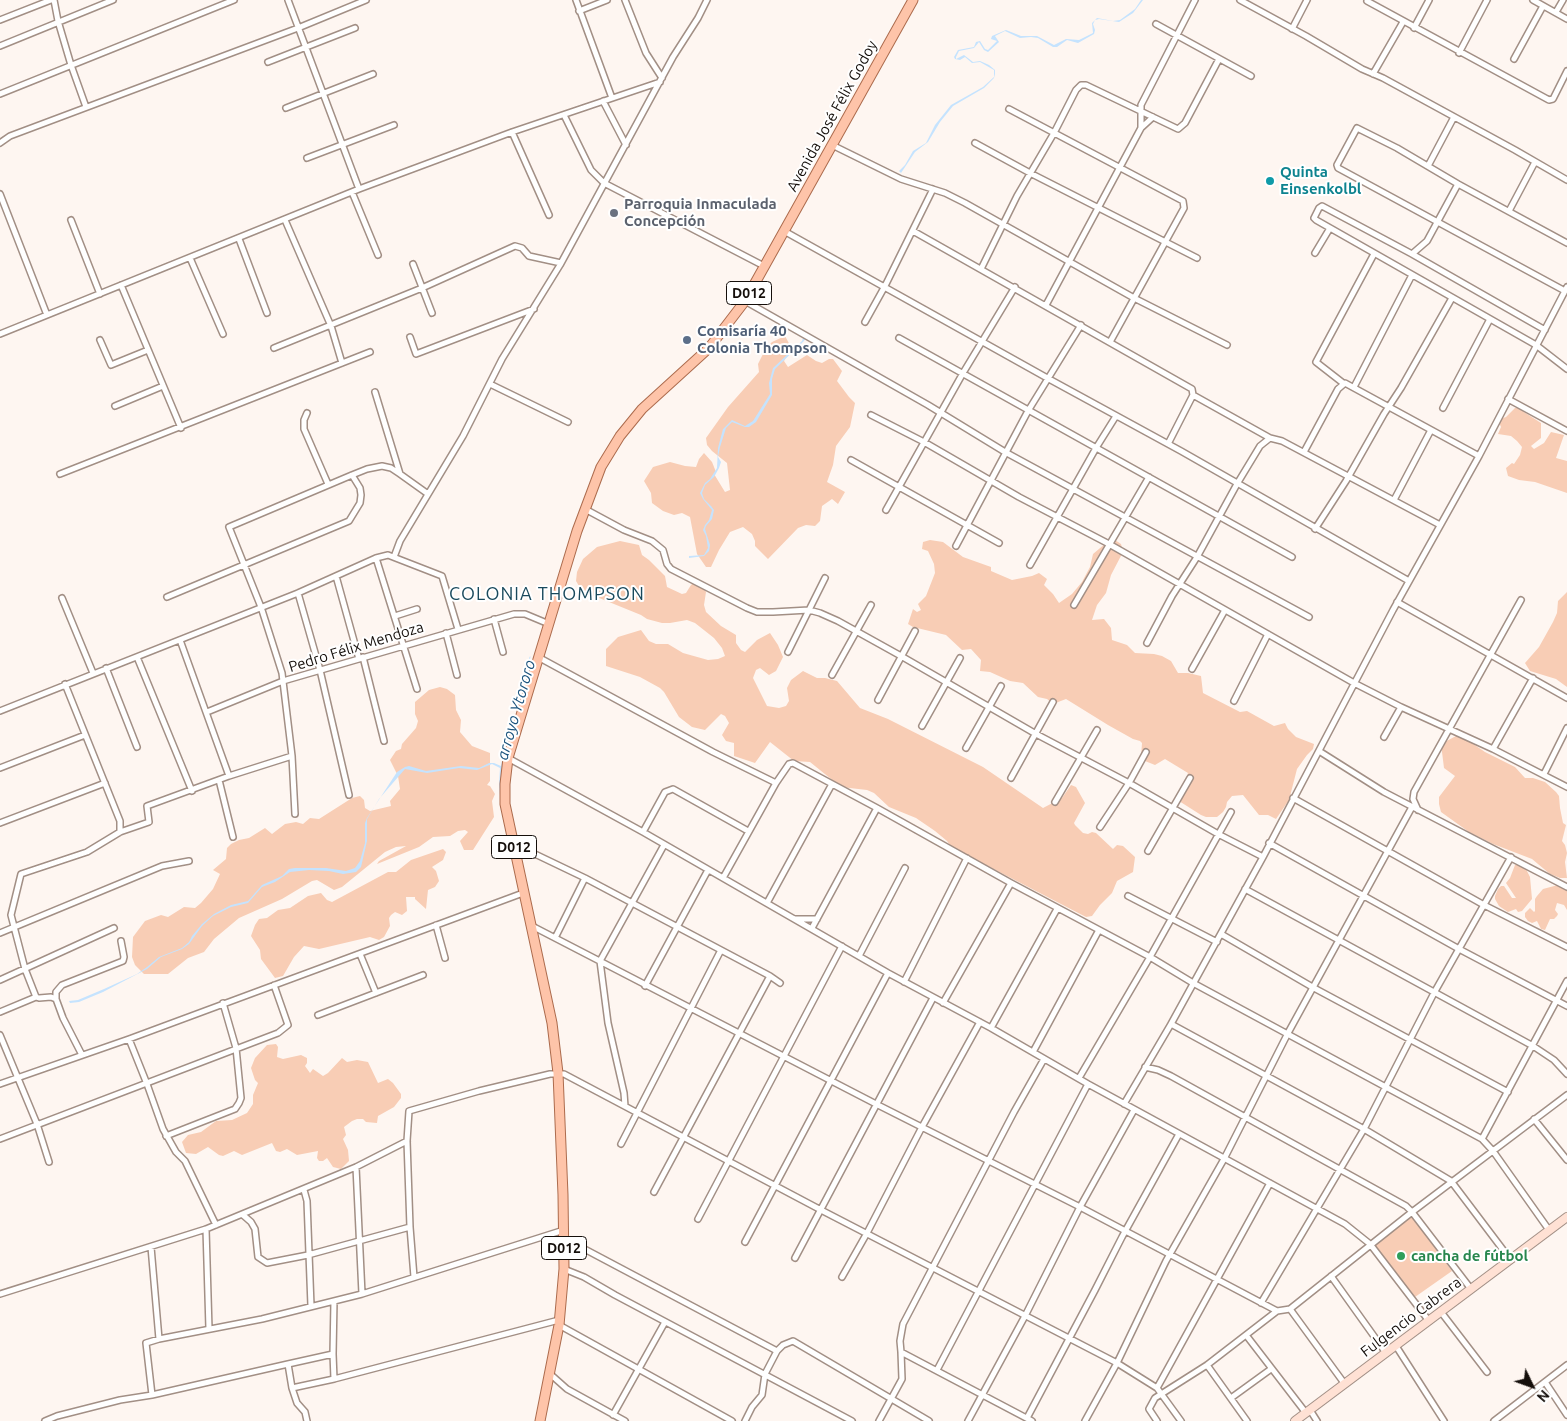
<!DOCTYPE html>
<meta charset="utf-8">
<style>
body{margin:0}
#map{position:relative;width:1567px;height:1421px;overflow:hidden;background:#fef6f1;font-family:Ubuntu,sans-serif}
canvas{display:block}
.north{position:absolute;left:1507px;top:1361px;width:50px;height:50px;-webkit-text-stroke:4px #fff;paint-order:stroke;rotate:132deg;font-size:14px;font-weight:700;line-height:20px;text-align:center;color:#150f0b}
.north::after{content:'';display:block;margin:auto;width:18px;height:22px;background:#150f0b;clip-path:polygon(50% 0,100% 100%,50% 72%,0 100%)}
</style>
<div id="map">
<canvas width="1567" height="1421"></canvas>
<div class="north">N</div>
</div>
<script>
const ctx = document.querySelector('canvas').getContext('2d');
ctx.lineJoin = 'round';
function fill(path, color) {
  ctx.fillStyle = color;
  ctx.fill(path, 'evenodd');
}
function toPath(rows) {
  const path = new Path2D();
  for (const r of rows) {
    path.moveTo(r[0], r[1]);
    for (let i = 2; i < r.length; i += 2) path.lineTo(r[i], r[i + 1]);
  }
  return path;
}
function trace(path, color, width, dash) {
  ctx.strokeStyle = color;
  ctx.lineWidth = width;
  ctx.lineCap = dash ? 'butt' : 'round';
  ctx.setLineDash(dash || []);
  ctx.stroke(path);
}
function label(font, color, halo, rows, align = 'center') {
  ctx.font = font + ' Ubuntu,sans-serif';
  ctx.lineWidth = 4;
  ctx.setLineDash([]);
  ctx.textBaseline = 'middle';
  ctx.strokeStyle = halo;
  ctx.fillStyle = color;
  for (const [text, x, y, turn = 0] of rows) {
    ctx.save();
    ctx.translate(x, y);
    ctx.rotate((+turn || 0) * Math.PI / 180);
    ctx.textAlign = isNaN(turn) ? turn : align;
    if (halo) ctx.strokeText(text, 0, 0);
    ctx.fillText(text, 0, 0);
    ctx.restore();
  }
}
fill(toPath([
 [785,336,791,347,784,361,788,367,807,355,816,361,822,363,829,359,833,359,842,371,837,381,849,397,855,403,850,427,836,446,833,465,827,482,845,492,838,504,832,499,822,506,820,521,815,526,806,525,798,528,768,559,755,546,755,541,752,534,743,527,730,532,719,550,711,567,706,567,697,554,690,517,682,513,674,515,663,511,652,503,651,493,644,481,653,467,670,462,685,466,696,467,699,459,704,453,712,462,716,472,714,474,725,492,730,490,727,463,712,451,707,445,706,438,728,407,759,372,758,364,766,348,772,342],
 [1515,408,1522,408,1524,412,1541,423,1541,438,1531,446,1534,449,1544,443,1551,432,1564,435,1556,458,1567,461,1567,493,1535,482,1519,480,1508,476,1506,468,1512,463,1514,464,1520,455,1522,447,1517,441,1511,436,1498,434,1501,427,1498,420,1506,417],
 [1112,538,1121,544,1123,552,1111,575,1106,593,1097,605,1092,620,1104,619,1111,628,1112,640,1127,645,1135,653,1154,654,1162,656,1171,661,1178,673,1188,673,1201,676,1203,693,1240,712,1247,711,1274,726,1285,723,1288,729,1296,737,1314,744,1313,749,1307,755,1297,769,1289,800,1276,819,1268,815,1259,815,1243,795,1232,796,1227,802,1226,807,1223,812,1217,817,1206,817,1201,815,1179,801,1188,773,1165,759,1155,765,1145,761,1141,757,1142,743,1140,741,1133,739,1108,725,1066,699,1053,704,1047,699,1038,697,1023,683,1010,681,990,672,980,671,981,660,971,649,962,650,946,635,913,627,908,624,913,609,917,612,921,610,918,604,926,596,935,573,934,564,928,551,922,549,923,542,930,540,943,542,963,557,991,567,991,571,1012,580,1032,576,1039,573,1047,579,1044,585,1053,594,1059,603,1072,594,1082,582,1090,567,1093,554],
 [620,541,639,545,642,555,649,560,665,576,667,587,682,594,686,593,691,585,697,580,703,586,706,592,704,605,706,612,721,626,736,635,736,643,741,650,745,652,757,640,770,633,778,645,783,657,776,671,769,675,760,668,756,670,753,678,767,706,779,708,786,706,789,701,787,688,791,680,803,671,817,678,825,678,837,681,860,708,888,719,983,767,1043,808,1062,798,1071,785,1076,787,1085,803,1074,823,1075,825,1083,833,1088,834,1092,832,1096,833,1113,849,1117,845,1123,846,1135,857,1133,872,1117,881,1112,893,1100,905,1092,916,1086,917,984,864,954,851,947,841,935,831,916,818,889,807,874,793,867,790,841,787,810,762,794,761,770,742,755,763,734,756,734,743,726,741,722,735,729,723,725,716,721,714,705,730,692,727,679,717,664,692,660,688,640,677,606,666,606,649,618,637,641,630,649,641,656,644,668,644,683,653,708,660,718,659,725,656,722,648,714,638,695,623,687,620,670,623,662,623,647,619,641,615,582,591,576,581,577,572,583,559,597,547],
 [1567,592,1567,687,1556,679,1530,671,1525,663,1539,647,1553,622,1557,613,1558,601],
 [440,687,447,689,455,695,456,710,461,720,460,732,472,746,490,753,490,781,487,785,490,786,495,794,492,801,494,817,473,850,464,850,460,841,468,832,465,830,458,831,450,836,433,837,419,847,377,864,379,861,406,846,396,847,385,852,342,887,334,890,317,880,312,881,282,899,239,918,214,939,204,952,188,958,168,974,144,974,135,965,132,957,133,937,145,921,161,915,168,917,184,907,195,908,201,903,213,889,220,874,213,870,226,859,227,848,231,844,239,840,249,838,265,828,272,834,285,824,296,822,303,824,310,818,319,819,352,798,360,796,364,800,365,808,370,811,391,806,390,801,400,789,398,776,390,760,396,751,401,749,402,744,416,728,418,721,415,714,415,702,429,690],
 [1456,736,1463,737,1485,752,1515,767,1525,778,1533,778,1545,782,1556,792,1559,796,1560,808,1563,823,1566,825,1562,841,1565,845,1567,853,1565,862,1567,878,1560,878,1550,874,1532,859,1493,844,1469,832,1441,812,1439,804,1439,797,1455,776,1444,768,1441,744],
 [443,849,446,852,443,860,432,867,436,871,439,881,435,887,428,890,426,909,415,899,415,897,406,897,407,911,402,915,395,912,391,915,389,918,390,926,384,937,379,940,370,937,319,949,304,946,294,957,283,976,275,978,261,959,260,950,251,936,255,925,259,919,267,918,278,910,290,908,308,896,321,893,327,900,332,902,388,872,396,872,411,860],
 [1519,864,1525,867,1530,877,1532,899,1522,911,1518,912,1516,909,1508,912,1499,906,1495,899,1495,896,1498,889,1501,886,1504,886,1512,898,1516,898,1506,883,1510,878,1515,865],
 [1558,885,1567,890,1567,910,1564,905,1557,903,1555,910,1558,914,1557,916,1554,919,1550,919,1545,930,1541,929,1537,921,1532,923,1528,921,1525,917,1525,913,1530,908,1534,912,1535,911,1535,899,1537,896,1543,889],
 [276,1044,278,1047,277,1057,283,1059,301,1055,307,1058,307,1063,305,1066,310,1073,313,1069,323,1076,328,1073,342,1058,347,1062,357,1060,368,1062,378,1083,388,1079,393,1083,401,1094,401,1098,394,1107,378,1116,377,1123,366,1122,363,1119,357,1119,352,1121,344,1127,346,1135,343,1139,348,1150,349,1161,341,1169,333,1167,327,1158,323,1161,319,1161,317,1158,318,1151,297,1155,287,1149,280,1152,276,1151,272,1143,242,1155,234,1151,223,1156,219,1155,208,1147,196,1154,186,1153,182,1142,188,1135,201,1132,216,1121,232,1120,247,1113,253,1104,253,1095,258,1083,255,1080,251,1068,255,1058,267,1045],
 [1411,1215,1452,1271,1415,1297,1372,1245]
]), '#f8cdb5');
fill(toPath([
 [1141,0,1143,0,1133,13,1119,22,1099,19,1095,20,1093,24,1095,30,1094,34,1078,43,1067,40,1057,47,1053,47,1038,38,1031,37,1020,38,1005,31,995,36,999,42,988,52,984,50,979,42,974,48,959,51,956,57,956,59,964,55,973,62,980,61,989,65,995,70,995,74,994,78,984,88,953,106,940,122,928,142,915,152,901,173,899,171,905,165,913,151,926,143,935,125,951,105,983,87,994,77,994,70,980,62,972,63,965,57,960,60,955,59,954,57,958,50,974,47,976,42,980,41,985,49,988,50,997,41,991,39,992,36,1006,30,1021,36,1037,36,1054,45,1066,39,1079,40,1093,33,1092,23,1097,18,1113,21,1120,20,1135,9],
 [803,338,805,339,804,341,775,369,772,379,772,395,756,422,749,427,745,427,732,422,726,428,720,447,718,457,721,462,719,468,714,477,705,485,702,493,704,499,711,506,714,510,712,519,706,526,705,529,710,545,709,551,704,556,689,558,689,556,704,555,708,548,706,536,703,530,705,525,709,520,712,510,703,499,700,493,705,483,710,479,717,468,718,448,723,429,732,420,745,426,753,421,770,394,769,383,773,368,802,341],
 [506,740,500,785,502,806,507,831,501,807,499,784,500,768,492,764,477,770,459,768,427,773,405,769,379,799,367,819,367,841,361,867,356,872,343,874,329,871,309,870,290,872,275,882,262,887,248,903,231,907,213,916,202,926,189,944,182,949,161,957,147,969,103,992,79,1002,70,1003,69,1001,78,1000,104,989,137,974,147,967,159,957,182,948,189,942,192,936,202,924,214,914,231,905,248,901,262,885,282,876,289,869,295,868,326,868,346,871,355,868,360,861,365,843,365,823,367,818,397,772,405,767,409,766,426,771,461,766,479,768,489,763,494,763,501,766]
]), '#c5e3fe');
trace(toPath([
 [528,665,530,657],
 [506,742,509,731]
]), '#c5e3fe', 1);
const minor = toPath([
 [54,0,58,21,71,65,86,107],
 [288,0,359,189],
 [576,0,612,98],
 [625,0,646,53,662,78],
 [1240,0,1306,36,1362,69,1383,78,1515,150,1567,180],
 [1533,0,1567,19],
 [1367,1,1549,100,1553,99,1567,71],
 [579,11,607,0],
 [1556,12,1563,0],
 [0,20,51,0],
 [1156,24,1251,76],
 [1414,28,1429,0],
 [1292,29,1307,0],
 [0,46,113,0],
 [1459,53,1487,0],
 [1514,59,1543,6],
 [268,62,355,28],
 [1373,74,1403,22],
 [0,94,234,0],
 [603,101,626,145],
 [286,108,373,74],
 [1009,109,1183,201,1184,208,1110,342],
 [564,115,591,170,604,183,764,266],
 [1141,128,1153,117],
 [512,132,549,215],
 [0,143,10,136,298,28,366,0],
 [975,143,1030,173,1197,258],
 [832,145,901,179,945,193,965,203,1134,298,1227,345],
 [307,158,394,125],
 [1428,166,1454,117],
 [352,192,378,255],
 [0,194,47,315],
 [1509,211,1535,162],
 [71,220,100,294],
 [285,220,331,326,342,363],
 [784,231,1049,379,1181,451,1409,581],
 [913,231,1192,389,1193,395,1168,444],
 [239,239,267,313],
 [1315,253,1330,228],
 [1412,254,1427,241,1458,184],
 [190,258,223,334],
 [413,264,432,313],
 [981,269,1017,196,1054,133,1076,90,1081,85,1086,85,1178,129,1185,123,1219,59],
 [121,285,181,428],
 [1565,291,1338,168,1337,165,1357,128,1397,148,1458,184,1567,243],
 [745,301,928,405,1005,452,1309,617],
 [1046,305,1141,128,1141,105,1195,0],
 [865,322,885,286,933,189],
 [1545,330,1412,254,1322,206,1319,208,1314,218,1316,220,1536,345,1567,369],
 [0,334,359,189,512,132,660,82],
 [410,337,416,354,534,309],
 [899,338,1292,557],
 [100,340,111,365,148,350],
 [274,348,422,288,515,246,522,248,529,256,561,263],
 [1343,383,1316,362,1374,254],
 [490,384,568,422],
 [1354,387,1412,275],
 [375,392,400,474],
 [1193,395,1270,438],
 [1508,399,1567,431],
 [115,406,163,386],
 [1443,408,1490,319],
 [307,413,304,420,304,429,328,484],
 [871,415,924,442,1019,497,1109,544,1354,683,1401,707,1493,749,1567,787],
 [1304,452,1338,389,1345,383,1479,456],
 [851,460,999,543],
 [60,474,370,352],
 [1394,500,1431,430],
 [585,509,624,530,652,541,663,550,667,564,671,569,747,608,757,612,773,612,809,610,820,613,838,621,901,656,1036,734,1129,783,1218,834,1263,857],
 [886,510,963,373,1015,287],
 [1315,529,1346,481,1384,414,1401,388,1452,298],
 [956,546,1028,411,1081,325],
 [394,557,400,541,463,436,502,359,560,265,673,57,698,18,707,0],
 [376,558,417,689],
 [1030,565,1096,448,1116,416],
 [336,576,359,659],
 [298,593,320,670,349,795],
 [167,597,349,521,360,503,361,495,360,488,352,475,367,469,382,466,391,468,400,474,428,494],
 [62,598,93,673],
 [1397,602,1567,698],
 [1074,605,1149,477],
 [395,616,417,609],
 [494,619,503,652],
 [446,633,457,675],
 [180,640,229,776],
 [1147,643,1172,596,1197,557,1237,484,1260,446,1270,438,1282,441,1440,525],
 [788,652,825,578],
 [137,657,192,791],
 [363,657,384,741],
 [538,657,713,752,776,783],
 [106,668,137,747],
 [1192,669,1225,610],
 [832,675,871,605],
 [65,684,120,821,120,832],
 [878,700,915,631],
 [1234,701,1268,634],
 [0,711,298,593,376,558,388,555,442,576,458,629],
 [207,712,283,681,514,614,525,614,549,624],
 [922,726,960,658],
 [1384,737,1401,707],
 [966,748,1001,686],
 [1493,749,1533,678],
 [1319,751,1384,792,1567,887],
 [508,758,643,832,888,973,991,1028,1088,1084,1345,1224,1370,1244,1429,1321],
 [0,768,85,735],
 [1544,774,1567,728],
 [1011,778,1053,702],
 [219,780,233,837],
 [1293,798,1484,905,1567,947],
 [1055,802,1097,730],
 [1418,810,1413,799,1414,792,1521,600],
 [295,814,292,756,282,673,261,607,229,527,352,475],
 [0,823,105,783],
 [1100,827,1129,783,1146,752],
 [643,832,665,792,673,789,748,831],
 [1269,843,1459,949,1567,1006],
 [515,851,524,852,537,855,585,878,770,976],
 [1148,851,1190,778],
 [723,878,776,783,789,764,793,763,877,808,1011,883,1150,957,1193,983,1482,1139,1493,1151,1549,1230],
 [1245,889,1533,1046,1554,1060,1567,1074],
 [1128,896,1217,942],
 [767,903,832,784],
 [795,919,817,919],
 [436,925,445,958],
 [530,925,876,1104,1080,1207,1277,1311,1290,1309,1412,1212,1567,1095],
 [812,928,877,808],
 [0,933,162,866,189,861],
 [1221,934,1314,988,1508,1092],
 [555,938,585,878],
 [360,954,376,993],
 [859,956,905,868],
 [0,980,114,928],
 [904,982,967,858],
 [645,986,708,870],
 [56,999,56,992,62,985,123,961,124,957,121,941],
 [943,1003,1011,883],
 [0,1012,36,997],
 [318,1015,423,975],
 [1171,1024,1364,1129,1451,1181,1510,1259],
 [991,1028,1057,909],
 [0,1035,37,1124,49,1162],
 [129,1039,147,1084,163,1129,176,1152,185,1161,216,1225],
 [1033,1052,1099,930],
 [82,1055,63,1018,56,999,51,997,39,998,36,997,25,969,11,915,21,874,87,852,120,832,149,822,147,806,229,776,292,756],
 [1145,1067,1158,1070,1171,1076,1406,1206,1412,1212,1471,1289],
 [1079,1078,1150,957,1231,812],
 [0,1084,129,1039,523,893],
 [1124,1104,1171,1024,1263,857,1393,610,1479,456,1567,287],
 [625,1106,624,1093,608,1023,600,961,664,845],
 [1534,1119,1567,1160],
 [166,1136,235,1109,239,1103,241,1098,236,1048,223,1003],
 [0,1139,278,1033,288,1025,274,985],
 [1482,1139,1567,981],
 [621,1144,721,950],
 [356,1167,362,1294],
 [304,1190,307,1201,311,1306],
 [654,1192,770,976,780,983],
 [243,1215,251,1222,255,1229,258,1257,267,1263,308,1255,410,1227,414,1277],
 [698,1219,842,946],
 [410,1227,407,1141,409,1111,479,1091,550,1074,564,1074,821,1210,1117,1363,1157,1388,1181,1421],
 [206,1229,209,1329],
 [564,1242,575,1244,777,1351],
 [745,1242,888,973],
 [151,1247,159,1339,262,1319,362,1294,564,1230],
 [795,1258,933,998],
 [564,1269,584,1277,615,1295,852,1421],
 [1331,1276,1386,1353],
 [842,1277,867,1233,922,1127,980,1022],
 [0,1294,206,1229,356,1167,407,1141],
 [334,1301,333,1354,334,1379,559,1320],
 [1261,1303,1364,1129,1434,993,1511,857],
 [1290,1309,1344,1383],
 [1441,1312,1487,1372],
 [559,1325,732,1421],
 [1246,1335,1306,1413],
 [1396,1346,1444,1421],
 [333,1354,288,1364,292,1388,334,1379],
 [1207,1365,1247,1421],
 [937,1370,1088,1084],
 [549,1373,567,1389,625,1421],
 [1545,1382,1567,1415],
 [292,1388,297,1403,305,1412,307,1421],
 [1157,1388,1270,1183],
 [152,1395,146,1343,159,1339],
 [1231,1398,1271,1369],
 [1310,1410,1317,1421],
 [613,1415,665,1322],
 [1027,1418,1095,1290,1122,1237,1179,1134],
 [45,1421,57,1416,120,1400,152,1395,288,1364],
 [745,1421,752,1407,762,1395,765,1374,777,1351,783,1345,793,1341,929,1421],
 [879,1421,902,1379,901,1352],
 [968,1421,1025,1316,1080,1207,1134,1110],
 [1032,1421,901,1352,900,1341,903,1324,1014,1112,1044,1059],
 [1085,1421,1117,1363,1166,1261,1224,1159,1288,1033,1412,807],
 [1157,1421,1149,1409,1155,1398,1207,1365,1277,1311],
 [1494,1421,1567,1365]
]);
const secondary = toPath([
 [1295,1421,1567,1217]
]);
const primary = toPath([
 [540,1421,559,1325,564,1269,563,1195,558,1073,552,1023,505,804,505,784,508,758,577,531,601,467,620,436,642,409,709,348,745,301,913,0]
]);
trace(minor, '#a28f85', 8);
trace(secondary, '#a28f85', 10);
trace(primary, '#ac6b4d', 11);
trace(minor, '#fff', 5);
trace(secondary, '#ffe1d4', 8);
trace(primary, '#fec4a9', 9);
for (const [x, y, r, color] of [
 [1270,181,5,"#0f9aa8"],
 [614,213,5,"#6b7280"],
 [687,340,5,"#5c6f8a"],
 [1401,1256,5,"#2e9e5b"]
]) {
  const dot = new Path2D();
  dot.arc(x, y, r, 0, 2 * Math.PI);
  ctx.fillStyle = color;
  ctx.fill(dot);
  trace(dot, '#fff', 2);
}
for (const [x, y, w] of [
 [749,293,45],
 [514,847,45],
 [564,1248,45]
]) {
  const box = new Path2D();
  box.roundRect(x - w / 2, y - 11.5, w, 23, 4);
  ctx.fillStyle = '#fff';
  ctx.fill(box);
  trace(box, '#150f0b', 1);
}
label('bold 14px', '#150f0b', null, [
 ["D012",749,293],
 ["D012",514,847],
 ["D012",564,1248]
]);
label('15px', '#150f0b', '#fff', [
 ["Avenida José Félix Godoy",832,116,-61],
 ["Pedro Félix Mendoza",356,647,-17],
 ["Fulgencio Cabrera",1411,1317,-37]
]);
label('bold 15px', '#0d838f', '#fff', [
 ["Quinta",1280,172],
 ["Einsenkolbl",1280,189]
], 'left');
label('bold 15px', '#5b616d', '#fff', [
 ["Parroquia Inmaculada",624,204],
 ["Concepción",624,221]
], 'left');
label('bold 15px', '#4e5e75', '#fff', [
 ["Comisaría 40",697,331],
 ["Colonia Thompson",697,348]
], 'left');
label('bold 15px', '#27864d', '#fff', [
 ["cancha de fútbol",1411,1256]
], 'left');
label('italic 16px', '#1b537d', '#fff', [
 ["arroyo Ytororo",516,710,-74]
]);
ctx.letterSpacing = '1px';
label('18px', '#19495c', '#fff', [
 ["COLONIA THOMPSON",547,594]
]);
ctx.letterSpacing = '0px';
</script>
